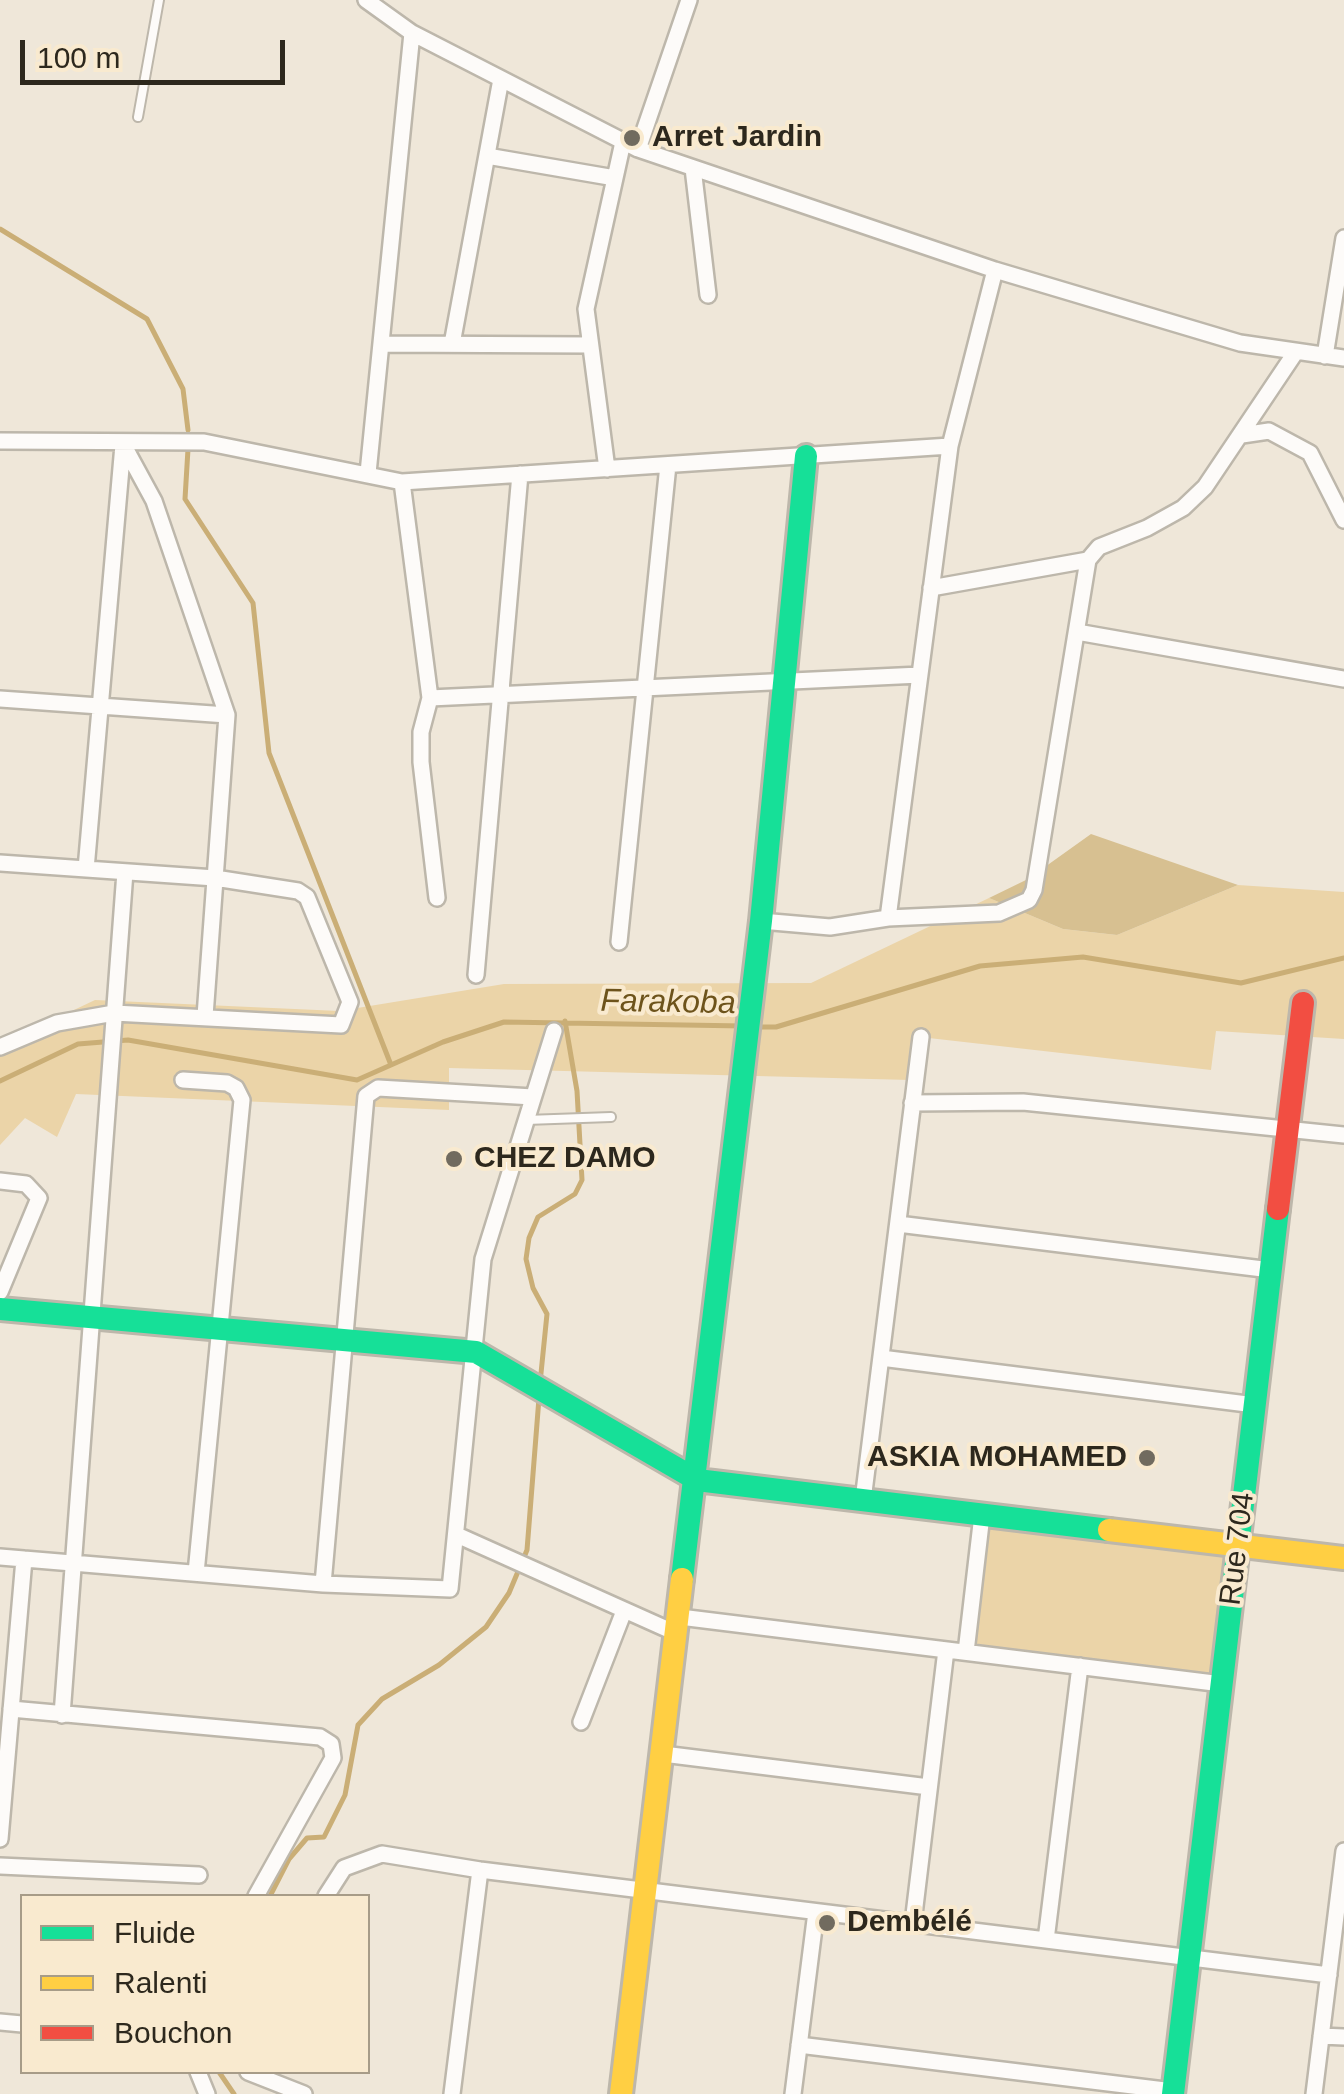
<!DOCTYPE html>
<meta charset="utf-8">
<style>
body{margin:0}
#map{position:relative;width:1344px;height:2094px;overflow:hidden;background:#efe7d9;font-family:Arial,sans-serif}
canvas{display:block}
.legend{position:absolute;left:20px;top:1894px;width:350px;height:180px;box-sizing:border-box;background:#f9eacf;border:2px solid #a79c88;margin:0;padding:12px 18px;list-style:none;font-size:30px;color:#2d281d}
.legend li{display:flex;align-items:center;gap:20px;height:50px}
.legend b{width:50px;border:2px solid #a79c88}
.scale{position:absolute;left:20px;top:40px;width:265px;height:45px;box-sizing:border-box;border:5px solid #2d281d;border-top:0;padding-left:12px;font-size:30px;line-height:35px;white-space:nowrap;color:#2d281d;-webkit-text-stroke:8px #f9eacf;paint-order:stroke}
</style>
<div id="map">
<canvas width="1344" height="2094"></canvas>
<ul class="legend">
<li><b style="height:12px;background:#16e098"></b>Fluide</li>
<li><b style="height:12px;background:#ffcf43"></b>Ralenti</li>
<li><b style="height:12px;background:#f24e42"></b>Bouchon</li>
</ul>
<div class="scale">100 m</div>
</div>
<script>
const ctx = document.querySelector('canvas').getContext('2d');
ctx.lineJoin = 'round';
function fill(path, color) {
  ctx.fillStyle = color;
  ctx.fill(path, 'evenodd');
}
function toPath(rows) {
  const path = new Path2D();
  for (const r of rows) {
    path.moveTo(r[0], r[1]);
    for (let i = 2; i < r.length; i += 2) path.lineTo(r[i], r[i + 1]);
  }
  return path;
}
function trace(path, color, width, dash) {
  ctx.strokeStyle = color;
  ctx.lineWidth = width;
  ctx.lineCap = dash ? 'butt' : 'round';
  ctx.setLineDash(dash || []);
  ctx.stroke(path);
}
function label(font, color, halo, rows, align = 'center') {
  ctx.font = font + ' Arial,sans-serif';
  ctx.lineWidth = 8;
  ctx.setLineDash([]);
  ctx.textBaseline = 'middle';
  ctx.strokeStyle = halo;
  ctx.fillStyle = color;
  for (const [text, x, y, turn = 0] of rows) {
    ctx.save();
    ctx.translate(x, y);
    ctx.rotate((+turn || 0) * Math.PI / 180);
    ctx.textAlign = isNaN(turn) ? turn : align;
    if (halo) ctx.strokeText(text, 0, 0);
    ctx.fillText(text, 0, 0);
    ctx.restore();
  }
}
fill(toPath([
 [1238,885,1344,892,1344,1039,1216,1031,1211,1070,920,1037,910,1080,449,1068,449,1110,76,1094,57,1137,25,1118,0,1145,0,1045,95,1000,339,1011,504,984,811,983,989,898,1063,929,1117,935],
 [982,1523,1230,1554,1215,1674,967,1643]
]), '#ebd4a8');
fill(toPath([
 [1091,834,1238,885,1117,935,1063,929,989,898,1028,879]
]), '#d7c091');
trace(toPath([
 [0,229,147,319,183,389,188,430],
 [188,449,185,499,253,603,269,753,391,1065],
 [755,1027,776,1027,980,966,1083,957,1241,983,1344,958],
 [0,1081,78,1044,128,1040,357,1080,443,1042,504,1022,744,1026],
 [540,1383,547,1314,533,1288,526,1259,529,1238,538,1217,575,1194,582,1180,577,1091,565,1021],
 [270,1896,289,1859,307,1838,324,1837,345,1795,358,1725,382,1699,439,1665,486,1627,509,1593,527,1550,539,1398],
 [219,2072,234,2094]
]), '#caae76', 5);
const lane = toPath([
 [138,117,159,0],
 [526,1120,611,1117]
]);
const street = toPath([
 [366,0,412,33,638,149,995,270,1240,343,1344,358],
 [638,149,689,0],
 [487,156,615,178],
 [693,168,708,295],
 [382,344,590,345],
 [452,344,501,79],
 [1325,356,1344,238],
 [1242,435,1269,431,1310,453,1344,520],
 [0,441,204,442,402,482,950,446],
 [123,444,154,501,227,715,205,1016],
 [607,469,586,309,623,142],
 [368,473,412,33],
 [402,482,430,698,421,732,421,762,437,898],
 [931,588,1088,560],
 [1077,632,1344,679],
 [430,698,920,675],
 [0,699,227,715],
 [0,863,215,878,298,891,307,897,350,1002,341,1025,114,1013,57,1023,0,1047],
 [86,869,123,445],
 [888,918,950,446,995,270],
 [761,921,830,927,888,918,999,913,1029,900,1034,890,1088,560,1099,547,1147,528,1183,508,1205,487,1295,353],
 [619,942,668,465],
 [476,975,520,474],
 [183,1080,227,1083,236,1088,242,1100,196,1573],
 [912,1103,1023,1102,1344,1135],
 [0,1181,26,1184,39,1198,0,1292],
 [898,1224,1271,1270],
 [881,1358,1255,1405],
 [863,1500,921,1037],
 [457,1535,678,1634],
 [0,1557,323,1584,450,1589,483,1259,554,1031],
 [323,1584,366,1096,378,1088,533,1097],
 [680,1617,1222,1684],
 [966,1652,982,1515],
 [11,1709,320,1737,331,1744,333,1758,256,1896],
 [62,1715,125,872],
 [581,1722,624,1611],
 [663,1754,929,1787],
 [0,1839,24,1559],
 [0,1866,199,1875],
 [326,1896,344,1868,382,1854,480,1870,1329,1975],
 [913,1923,946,1650],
 [1046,1940,1080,1666],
 [0,2022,22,2024],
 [1321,2036,1344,2037],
 [799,2045,1173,2091],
 [198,2072,207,2094],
 [248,2072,304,2094],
 [452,2094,480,1870],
 [793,2094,816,1912],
 [1314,2094,1344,1851]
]);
const fast = toPath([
 [0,1309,476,1352,697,1480,1109,1530],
 [682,1579,761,921,806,456],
 [1173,2094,1278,1209]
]);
const slow = toPath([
 [1109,1530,1344,1558],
 [621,2094,682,1579]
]);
const jam = toPath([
 [1278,1209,1303,1003]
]);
trace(lane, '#bdb7ab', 12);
trace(street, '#bdb7ab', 20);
trace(fast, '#bdb7ab', 28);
trace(slow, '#bdb7ab', 28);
trace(jam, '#bdb7ab', 28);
trace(lane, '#fdfbf9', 8);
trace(street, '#fdfbf9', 15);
trace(fast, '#16e098', 22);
trace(slow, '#ffcf43', 22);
trace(jam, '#f24e42', 22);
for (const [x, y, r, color] of [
 [632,138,10,"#716b5f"],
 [454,1159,10,"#716b5f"],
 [1147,1458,10,"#716b5f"],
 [827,1923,10,"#716b5f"]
]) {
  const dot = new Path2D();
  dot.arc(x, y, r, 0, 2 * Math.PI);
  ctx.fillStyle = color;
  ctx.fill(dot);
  trace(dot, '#f9eacf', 4);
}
label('bold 30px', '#2d281d', '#f9eacf', [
 ["Arret Jardin",652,138],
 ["CHEZ DAMO",474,1159],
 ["ASKIA MOHAMED",1127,1458,"right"],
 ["Dembélé",847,1923]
], 'left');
label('30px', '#2d281d', '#f9eacf', [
 ["Rue 704",1238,1549,-83]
]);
label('italic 32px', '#6d531b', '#f9eacf', [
 ["Farakoba",668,1003,1]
]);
</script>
